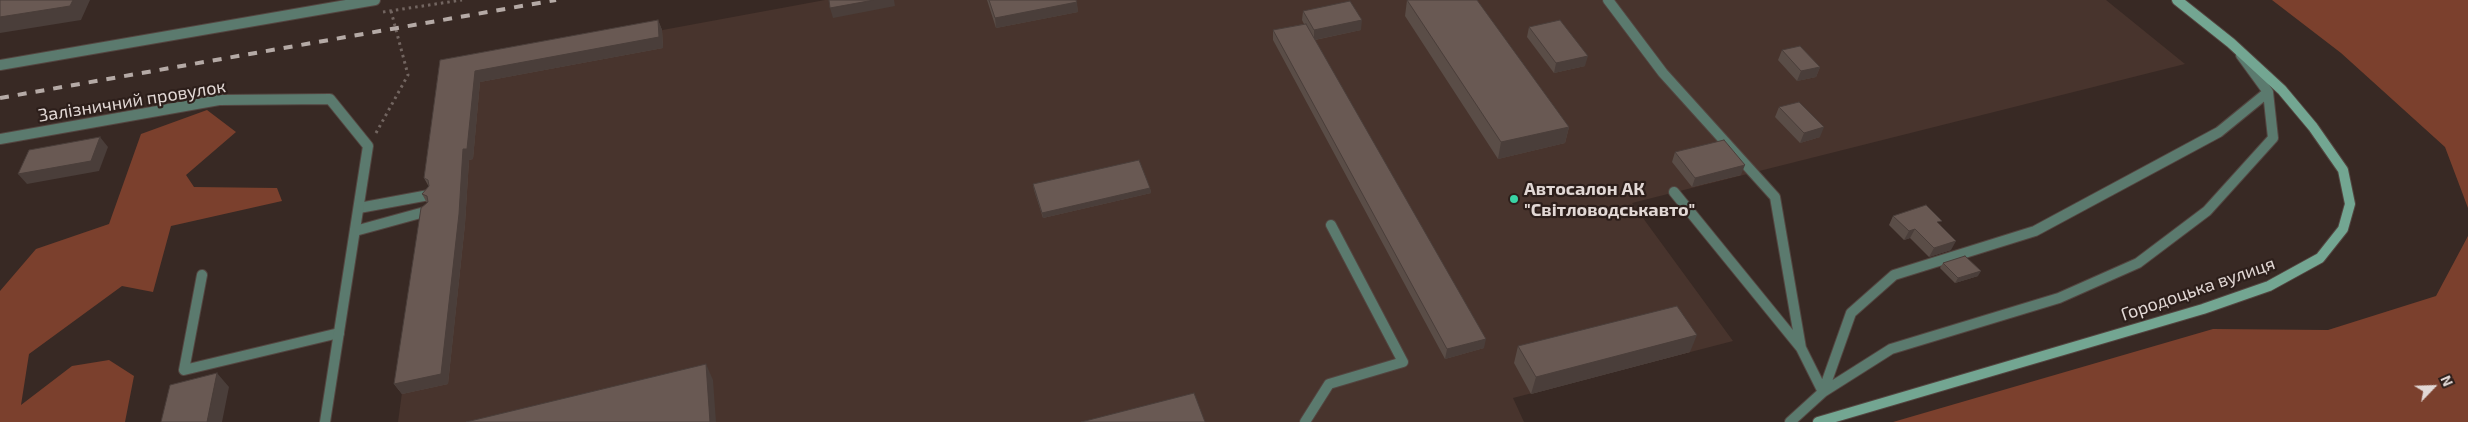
<!DOCTYPE html>
<meta charset="utf-8">
<style>
body{margin:0}
#map{position:relative;width:2468px;height:422px;overflow:hidden;background:#382924;font-family:"Exo 2",sans-serif}
canvas{display:block}
.north{position:absolute;left:2408px;top:362px;width:50px;height:50px;-webkit-text-stroke:4px #2d1f1b;paint-order:stroke;rotate:66deg;font-size:14px;font-weight:700;line-height:20px;text-align:center;color:#e2d8d5}
.north::after{content:'';display:block;margin:auto;width:18px;height:22px;background:#e2d8d5;clip-path:polygon(50% 0,100% 100%,50% 72%,0 100%)}
</style>
<div id="map">
<canvas width="2468" height="422"></canvas>
<div class="north">N</div>
</div>
<script>
const ctx = document.querySelector('canvas').getContext('2d');
ctx.lineJoin = 'round';
function fill(path, color) {
  ctx.fillStyle = color;
  ctx.fill(path, 'evenodd');
}
function toPath(rows) {
  const path = new Path2D();
  for (const r of rows) {
    path.moveTo(r[0], r[1]);
    for (let i = 2; i < r.length; i += 2) path.lineTo(r[i], r[i + 1]);
  }
  return path;
}
function trace(path, color, width, dash) {
  ctx.strokeStyle = color;
  ctx.lineWidth = width;
  ctx.lineCap = dash ? 'butt' : 'round';
  ctx.setLineDash(dash || []);
  ctx.stroke(path);
}
function label(font, color, halo, rows, align = 'center') {
  ctx.font = font + ' "Exo 2",sans-serif';
  ctx.lineWidth = 4.5;
  ctx.setLineDash([]);
  ctx.textBaseline = 'middle';
  ctx.strokeStyle = halo;
  ctx.fillStyle = color;
  for (const [text, x, y, turn = 0] of rows) {
    ctx.save();
    ctx.translate(x, y);
    ctx.rotate((+turn || 0) * Math.PI / 180);
    ctx.textAlign = isNaN(turn) ? turn : align;
    if (halo) ctx.strokeText(text, 0, 0);
    ctx.fillText(text, 0, 0);
    ctx.restore();
  }
}
fill(toPath([
 [825,0,2106,0,2185,64,1632,203,1733,341,1513,398,1524,422,398,422,446,70]
]), '#48342d');
fill(toPath([
 [2272,0,2468,0,2468,208,2445,147,2341,53],
 [207,110,236,132,186,175,194,187,277,188,282,201,171,226,153,292,122,286,29,354,21,405,72,366,109,360,134,376,125,422,0,422,0,291,36,249,109,224,141,134],
 [2468,236,2468,422,1893,422,2213,329,2328,330,2436,296]
]), '#7b402d');
const lane = toPath([
 [1608,0,1663,73,1775,197,1801,348],
 [0,65,375,0],
 [1674,192,1801,348,1823,392],
 [359,208,429,195],
 [355,231,428,211],
 [202,275,184,370,339,333],
 [1823,392,1851,313,1894,275,2035,231,2219,132,2268,92],
 [1305,422,1329,384,1403,362,1331,225],
 [1790,422,1823,392,1891,349,2059,298,2138,263,2207,211,2273,138,2268,92,2241,55]
]);
const street = toPath([
 [0,139,219,100,330,99,368,146,325,422]
]);
const secondary = toPath([
 [1818,422,2203,309,2269,286,2320,258,2343,229,2350,204,2343,170,2313,127,2282,90,2231,43,2177,0]
]);
trace(lane, '#534540', 12);
trace(street, '#534540', 12);
trace(secondary, '#534540', 12);
trace(toPath([
 [383,12,462,0],
 [376,133,408,75,391,11]
]), '#726560', 3, [2.5, 4]);
trace(lane, '#5b7a6e', 10);
trace(street, '#5b7a6e', 10);
trace(secondary, '#73a692', 10);
trace(toPath([
 [0,98,556,0]
]), '#b5aaa6', 4, [9, 9]);
fill(toPath([
 [987,0,1076,0,1078,12,996,28],
 [1407,0,1569,127,1565,143,1498,159,1405,16],
 [1303,11,1361,30,1315,40,1484,348,1445,359,1273,40,1273,30,1304,24,1302,20],
 [658,20,662,30,663,48,480,82,473,159,469,160,465,224,448,384,402,394,394,384,427,203,422,194,429,187,424,178,440,60],
 [1529,27,1585,66,1554,73,1527,37],
 [1782,50,1820,67,1816,77,1797,81,1778,60],
 [1779,107,1820,137,1800,143,1775,117],
 [1675,152,1741,175,1692,187,1672,162],
 [1033,184,1150,188,1151,193,1043,218,1034,190],
 [1893,216,1940,224,1951,250,1929,257,1910,238,1904,240,1889,225],
 [1943,263,1978,276,1955,283,1940,268],
 [1518,346,1690,352,1531,394,1514,363]
]), '#5a4d47');
fill(toPath([
 [73,0,90,0,81,20,0,33,0,17],
 [874,0,894,0,895,6,833,18,830,8],
 [1077,2,1078,12,996,28,995,18],
 [658,20,662,30,663,48,480,82,473,159,469,160,465,224,448,384,402,394,394,384,463,149,475,71],
 [1362,20,1361,30,1314,40,1314,30],
 [1588,56,1585,66,1554,73,1556,63],
 [1820,67,1816,77,1797,81,1801,71],
 [1569,127,1565,143,1498,159,1501,142],
 [1824,127,1820,137,1800,143,1804,133],
 [100,137,108,147,99,171,27,184,18,174],
 [1745,165,1741,175,1692,187,1695,178],
 [1150,188,1151,193,1043,218,1042,213],
 [1915,229,1910,238,1904,240,1909,231],
 [1956,241,1951,250,1929,257,1934,248],
 [1981,271,1978,276,1955,283,1958,278],
 [1697,335,1690,352,1531,394,1536,377],
 [1486,339,1484,348,1445,359,1447,349],
 [706,364,713,380,716,422,710,422],
 [217,373,229,387,222,422,207,422]
]), '#4a3e3a');
const building = toPath([
 [0,0,73,0,70,6,0,17,0,0],
 [829,0,874,0,830,8,829,0],
 [989,0,1076,0,1077,2,995,18,989,0],
 [1407,0,1477,0,1569,127,1501,142,1407,0],
 [1350,1,1362,20,1314,30,1303,11,1350,1],
 [658,20,659,37,475,71,467,149,463,149,459,214,441,374,394,384,421,208,428,202,427,196,422,194,429,186,428,180,424,178,440,60,658,20],
 [1560,20,1588,56,1556,63,1529,27,1560,20],
 [1306,24,1486,339,1447,349,1273,30,1306,24],
 [1800,46,1820,67,1801,71,1782,50,1800,46],
 [1799,102,1824,127,1804,133,1779,107,1799,102],
 [100,137,91,161,18,174,29,150,100,137],
 [1724,140,1745,165,1695,178,1675,152,1724,140],
 [1139,160,1150,188,1042,213,1033,184,1139,160],
 [1926,205,1942,221,1937,222,1956,241,1934,248,1915,229,1909,231,1893,216,1926,205],
 [1965,256,1981,271,1958,278,1943,263,1965,256],
 [1677,306,1697,335,1536,377,1518,346,1677,306],
 [706,364,710,422,466,422,706,364],
 [217,373,207,422,161,422,170,385,217,373],
 [1194,393,1205,422,1081,422,1194,393]
]);
fill(building, '#695953');
trace(building, '#4a3e3a', 1);
for (const [x, y, r, color] of [
 [1514,199,5,"#39d4a5"]
]) {
  const dot = new Path2D();
  dot.arc(x, y, r, 0, 2 * Math.PI);
  ctx.fillStyle = color;
  ctx.fill(dot);
  trace(dot, '#2d1f1b', 2);
}
label('18px', '#e2d8d5', '#2d1f1b', [
 ["Залізничний провулок",132,101,-9],
 ["Городоцька вулиця",2198,289,-19]
]);
label('bold 18px', '#e2d8d5', '#2d1f1b', [
 ["Автосалон АК",1524,189],
 ["\"Світловодськавто\"",1524,210]
], 'left');
</script>
